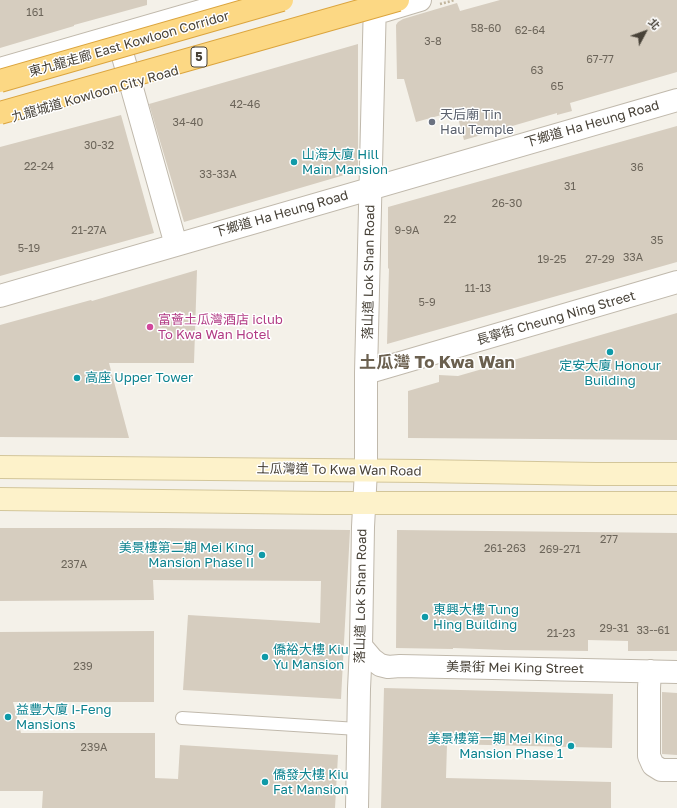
<!DOCTYPE html>
<meta charset="utf-8">
<style>
body{margin:0}
#map{position:relative;width:677px;height:808px;overflow:hidden;background:#f4f1e9;font-family:"Golos Text","Noto Sans TC",sans-serif}
canvas{display:block}
.north{position:absolute;left:625px;top:12px;width:40px;height:40px;-webkit-text-stroke:3px #fff;paint-order:stroke;rotate:49deg;font-size:11px;font-weight:700;line-height:16px;text-align:center;color:#484238}
.north::after{content:'';display:block;margin:auto;width:14px;height:18px;background:#484238;clip-path:polygon(50% 0,100% 100%,50% 72%,0 100%)}
</style>
<div id="map">
<canvas width="677" height="808"></canvas>
<div class="north">北</div>
</div>
<script>
const ctx = document.querySelector('canvas').getContext('2d');
ctx.lineJoin = 'round';
function fill(path, color) {
  ctx.fillStyle = color;
  ctx.fill(path, 'evenodd');
}
function toPath(rows) {
  const path = new Path2D();
  for (const r of rows) {
    path.moveTo(r[0], r[1]);
    for (let i = 2; i < r.length; i += 2) path.lineTo(r[i], r[i + 1]);
  }
  return path;
}
function trace(path, color, width, dash) {
  ctx.strokeStyle = color;
  ctx.lineWidth = width;
  ctx.lineCap = dash ? 'butt' : 'round';
  ctx.setLineDash(dash || []);
  ctx.stroke(path);
}
function label(font, color, halo, rows, align = 'center') {
  ctx.font = font + ' "Golos Text","Noto Sans TC",sans-serif';
  ctx.lineWidth = 3;
  ctx.setLineDash([]);
  ctx.textBaseline = 'middle';
  ctx.strokeStyle = halo;
  ctx.fillStyle = color;
  for (const [text, x, y, turn = 0] of rows) {
    ctx.save();
    ctx.translate(x, y);
    ctx.rotate((+turn || 0) * Math.PI / 180);
    ctx.textAlign = isNaN(turn) ? turn : align;
    if (halo) ctx.strokeText(text, 0, 0);
    ctx.fillText(text, 0, 0);
    ctx.restore();
  }
}
fill(toPath([
 [0,0,147,0,147,5,74,25,74,26,0,48],
 [500,0,677,0,677,72,570,103,572,111,557,115,557,113,464,140,456,111,416,122,404,79,397,79,396,25,398,22,403,19,457,3,460,11],
 [358,44,358,171,184,222,149,104],
 [121,115,154,233,0,276,0,147],
 [677,126,677,262,387,344,389,268,388,269,388,207],
 [197,270,194,363,109,363,129,438,0,437,0,325,91,300,92,301],
 [677,313,677,440,408,438,408,391,439,382,439,375,458,376],
 [0,528,164,528,350,530,341,699,183,690,188,615,320,623,321,581,153,580,154,600,0,601],
 [397,530,677,533,677,651,628,651,628,641,588,640,588,651,505,650,453,648,453,649,396,648],
 [154,631,154,702,13,702,21,733,155,733,155,778,178,779,180,745,338,755,335,808,42,808,43,791,0,791,0,632],
 [384,688,613,694,612,748,447,744,446,778,611,782,611,808,381,808],
 [662,692,677,693,677,755,662,754]
]), '#d6cdbf');
const service = toPath([
 [182,718,358,729]
]);
const minor = toPath([
 [380,12,420,0],
 [117,35,176,245],
 [0,69,239,0],
 [0,296,677,100],
 [366,373,677,282],
 [366,470,366,373,375,0],
 [361,646,372,659,380,665,388,667,400,666,677,672],
 [650,671,649,688,649,756,653,765,661,770,677,770]
]);
const tertiary = toPath([
 [357,808,359,689,361,646,363,527,366,470]
]);
const secondary = toPath([
 [0,467,420,471,596,474,677,474],
 [0,499,325,503,677,503]
]);
trace(service, '#c0b9ac', 14);
trace(minor, '#c0b9ac', 24);
trace(tertiary, '#c0b9ac', 24);
trace(secondary, '#d3c69a', 24);
trace(toPath([
 [440,4,455,0]
]), '#c1b59d', 2.5, [2, 2]);
trace(service, '#fff', 12);
trace(minor, '#fff', 22);
trace(tertiary, '#fff', 22);
trace(secondary, '#fdf2ca', 22);
const trunkBridge = toPath([
 [0,81,282,0],
 [0,113,398,0]
]);
trace(trunkBridge, '#dba43d', 24, []);
trace(trunkBridge, '#fcd884', 22);
for (const [x, y, r, color] of [
 [432,122,4,"#6b7280"],
 [294,162,4,"#0f9aa8"],
 [150,327,4,"#d1479c"],
 [610,352,4,"#0f9aa8"],
 [77,378,4,"#0f9aa8"],
 [262,555,4,"#0f9aa8"],
 [425,617,4,"#0f9aa8"],
 [265,657,4,"#0f9aa8"],
 [8,717,4,"#0f9aa8"],
 [571,746,4,"#0f9aa8"],
 [265,782,4,"#0f9aa8"]
]) {
  const dot = new Path2D();
  dot.arc(x, y, r, 0, 2 * Math.PI);
  ctx.fillStyle = color;
  ctx.fill(dot);
  trace(dot, '#fff', 1.5);
}
label('11px', '#6c655a', null, [
 ["161",35,13],
 ["58-60",486,29],
 ["62-64",530,31],
 ["3-8",433,42],
 ["67-77",600,60],
 ["63",537,71],
 ["65",557,87],
 ["42-46",245,105],
 ["34-40",188,123],
 ["30-32",99,146],
 ["22-24",39,167],
 ["36",637,168],
 ["33-33A",218,175],
 ["31",570,187],
 ["26-30",507,204],
 ["22",450,220],
 ["21-27A",89,231],
 ["9-9A",407,231],
 ["35",657,241],
 ["5-19",29,249],
 ["33A",633,258],
 ["19-25",552,260],
 ["27-29",600,260],
 ["11-13",478,289],
 ["5-9",427,303],
 ["277",609,540],
 ["261-263",505,549],
 ["269-271",560,550],
 ["237A",74,565],
 ["29-31",614,629],
 ["33--61",653,631],
 ["21-23",561,634],
 ["239",83,667],
 ["239A",94,748]
]);
for (const [x, y, w] of [
 [199,57,16]
]) {
  const box = new Path2D();
  box.roundRect(x - w / 2, y - 10, w, 20, 3);
  ctx.fillStyle = '#fff';
  ctx.fill(box);
  trace(box, '#484238', 1);
}
label('bold 12px', '#484238', null, [
 ["5",199,57]
]);
label('13px', '#484238', '#fff', [
 ["東九龍走廊 East Kowloon Corridor",129,44,-16],
 ["九龍城道 Kowloon City Road",95,94,-16],
 ["下鄉道 Ha Heung Road",592,124,-16],
 ["下鄉道 Ha Heung Road",281,214,-16],
 ["落山道 Lok Shan Road",369,272,-89],
 ["長寧街 Cheung Ning Street",556,318,-16],
 ["土瓜灣道 To Kwa Wan Road",339,470,1],
 ["落山道 Lok Shan Road",361,596,-89],
 ["美景街 Mei King Street",515,668,1]
]);
label('13px', '#5b616d', '#fff', [
 ["天后廟 Tin",440,115],
 ["Hau Temple",440,130]
], 'left');
label('13px', '#0d838f', '#fff', [
 ["山海大廈 Hill",302,155],
 ["Main Mansion",302,170],
 ["定安大廈 Honour",610,366,"center"],
 ["Building",610,381,"center"],
 ["高座 Upper Tower",85,378],
 ["美景樓第二期 Mei King",254,548,"right"],
 ["Mansion Phase II",254,563,"right"],
 ["東興大樓 Tung",433,610],
 ["Hing Building",433,625],
 ["僑裕大樓 Kiu",273,650],
 ["Yu Mansion",273,665],
 ["益豐大廈 I-Feng",16,710],
 ["Mansions",16,725],
 ["美景樓第一期 Mei King",563,739,"right"],
 ["Mansion Phase 1",563,754,"right"],
 ["僑發大樓 Kiu",273,775],
 ["Fat Mansion",273,790]
], 'left');
label('13px', '#b23c85', '#fff', [
 ["富薈土瓜灣酒店 iclub",158,320],
 ["To Kwa Wan Hotel",158,335]
], 'left');
label('bold 17px', '#6b604f', '#fff', [
 ["土瓜灣 To Kwa Wan",437,363]
]);
</script>
